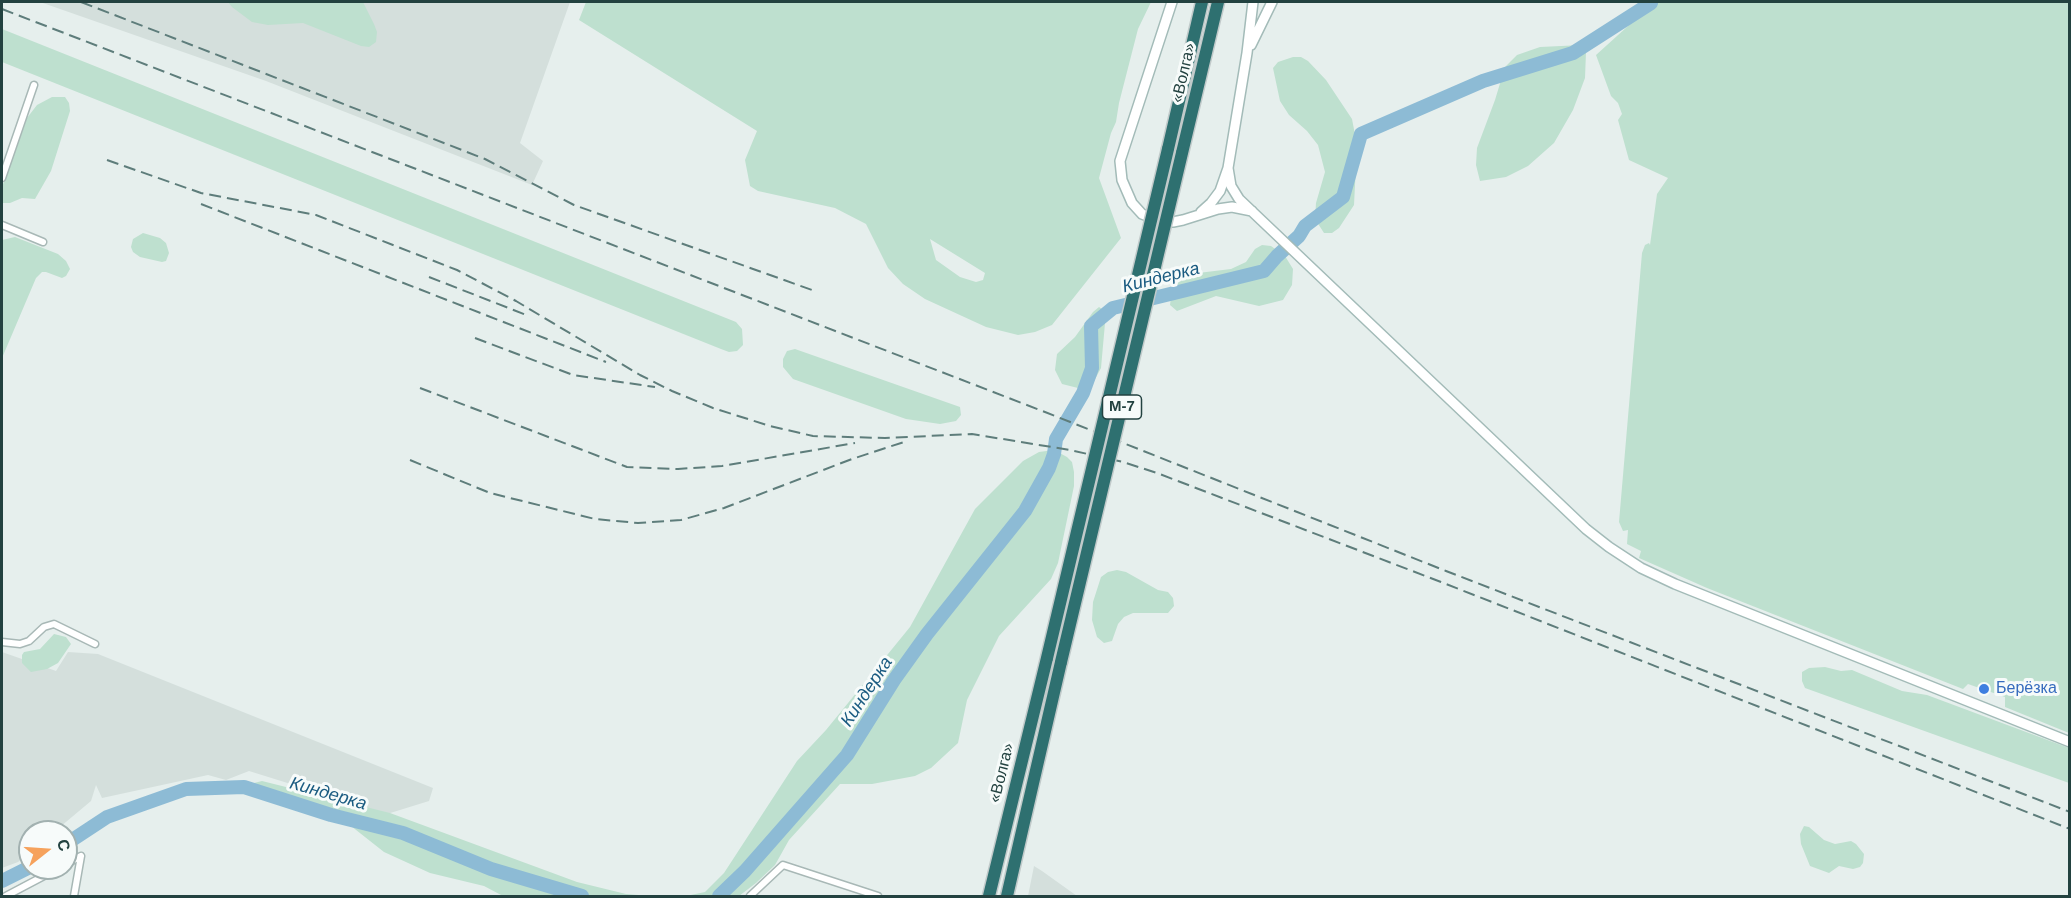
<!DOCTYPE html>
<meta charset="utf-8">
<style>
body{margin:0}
#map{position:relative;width:2071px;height:898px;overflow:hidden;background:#e6efed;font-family:Arial,sans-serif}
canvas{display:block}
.frame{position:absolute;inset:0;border:3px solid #234240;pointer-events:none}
.north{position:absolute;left:18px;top:820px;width:60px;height:60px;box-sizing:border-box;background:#f7fbfa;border:2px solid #a2b1b0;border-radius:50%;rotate:73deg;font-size:16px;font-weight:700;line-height:24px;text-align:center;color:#234240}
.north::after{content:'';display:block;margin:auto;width:21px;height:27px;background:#f6a25c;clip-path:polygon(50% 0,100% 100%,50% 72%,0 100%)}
</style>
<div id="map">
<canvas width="2071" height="898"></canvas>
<div class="frame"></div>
<div class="north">С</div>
</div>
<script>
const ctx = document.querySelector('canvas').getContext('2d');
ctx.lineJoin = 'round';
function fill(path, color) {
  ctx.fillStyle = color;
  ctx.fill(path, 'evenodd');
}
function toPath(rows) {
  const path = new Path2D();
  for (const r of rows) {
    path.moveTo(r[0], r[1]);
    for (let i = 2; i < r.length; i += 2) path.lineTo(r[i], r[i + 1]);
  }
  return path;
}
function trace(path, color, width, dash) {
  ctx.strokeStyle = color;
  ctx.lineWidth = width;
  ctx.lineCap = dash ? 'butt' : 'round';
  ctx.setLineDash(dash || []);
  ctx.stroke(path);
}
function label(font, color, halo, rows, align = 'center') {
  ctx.font = font + ' Arial,sans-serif';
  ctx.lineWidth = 6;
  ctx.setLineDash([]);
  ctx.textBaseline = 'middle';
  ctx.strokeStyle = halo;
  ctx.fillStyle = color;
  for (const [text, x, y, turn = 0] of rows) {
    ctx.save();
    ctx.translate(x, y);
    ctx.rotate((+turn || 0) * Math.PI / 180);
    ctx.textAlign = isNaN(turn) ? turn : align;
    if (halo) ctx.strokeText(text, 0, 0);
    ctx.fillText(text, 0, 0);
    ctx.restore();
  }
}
fill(toPath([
 [40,2,570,2,520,143,543,161,532,185,266,81],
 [2,652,56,671,68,652,98,654,433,788,429,801,387,814,249,771,226,780,208,775,102,798,96,785,91,801,54,832,30,832,30,853,18,862,2,868],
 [1034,866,1042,871,1077,896,1028,896]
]), '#d4dfdc');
fill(toPath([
 [228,2,363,2,374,24,377,32,376,42,369,47,361,46,303,23,268,25,252,22,232,7],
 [586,2,1151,2,1138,29,1119,103,1116,122,1111,133,1099,178,1121,238,1052,325,1035,332,1018,335,986,327,925,299,903,284,888,268,866,224,835,208,758,191,750,186,745,160,757,131,579,20],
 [930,239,985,273,983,280,976,282,960,277,936,260],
 [1648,2,2069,2,2069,733,2005,707,2005,697,1968,684,1963,689,1707,588,1639,558,1641,551,1627,544,1628,530,1623,531,1619,522,1642,253,1645,245,1649,243,1650,245,1657,194,1668,178,1629,160,1618,120,1622,114,1618,103,1611,96,1596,55,1649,7],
 [2,29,736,322,742,329,743,345,737,351,729,352,721,349,2,62],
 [1582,45,1586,52,1585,78,1573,110,1554,143,1528,166,1506,177,1480,181,1476,165,1477,148,1495,100,1505,67,1517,55,1540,47],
 [1293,57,1301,57,1308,61,1326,80,1352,119,1357,145,1354,205,1339,228,1332,233,1324,233,1315,219,1316,203,1325,172,1318,145,1307,131,1289,115,1280,101,1273,68,1278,62],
 [52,97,65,97,69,103,70,111,51,171,35,199,22,198,10,203,2,203,2,187,27,118,37,105],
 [143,233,160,238,166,243,169,253,166,261,162,262,140,257,133,252,131,247,133,239],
 [15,237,58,254,66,261,70,269,66,276,62,278,46,272,42,272,36,278,2,358,2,240],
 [1262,245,1271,246,1285,256,1293,269,1292,285,1283,300,1259,306,1216,296,1177,311,1170,305,1172,290,1182,278,1190,274,1231,269,1246,262,1255,249],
 [1099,307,1106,312,1101,368,1093,383,1078,388,1062,384,1055,370,1057,354,1075,337,1093,312],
 [795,349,960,407,961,415,956,421,940,424,906,419,793,379,783,367,783,359,787,351],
 [1054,450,1067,457,1072,462,1074,472,1074,486,1058,563,1051,579,999,636,967,700,958,743,931,768,915,776,872,784,840,784,789,840,775,865,756,883,739,896,686,896,705,892,724,873,797,761,826,730,910,627,975,509,1023,461,1039,452],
 [1117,570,1126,572,1158,590,1168,592,1173,598,1174,606,1168,613,1133,613,1124,617,1118,624,1112,641,1104,643,1097,637,1092,620,1093,602,1101,577,1108,572],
 [54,634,66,637,71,644,58,663,47,669,31,672,22,663,22,655,24,652,40,649],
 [1825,667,1841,671,1852,670,1902,691,1927,695,2069,748,2069,783,1805,688,1802,681,1802,672,1809,668],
 [262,781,390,813,577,882,626,894,651,896,503,896,484,886,430,873,384,852,351,826,263,799,255,791,254,783],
 [1804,826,1809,827,1824,840,1835,844,1851,841,1856,844,1864,854,1863,863,1860,867,1853,869,1839,866,1829,873,1810,866,1801,844,1800,834]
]), '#bee0cf');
trace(toPath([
 [66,844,107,817,186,789,244,787,331,815,403,833,491,869,582,896],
 [2,881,30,867],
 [719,896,745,871,847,755,894,680,927,634,1025,511,1049,468,1054,454,1056,439,1083,393,1092,368,1091,326,1113,308,1264,271,1277,256,1299,236,1305,226,1343,197,1361,134,1483,81,1573,53,1651,3]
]), '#8dbbd5', 14);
const street = toPath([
 [2,178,34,85],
 [2,225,43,242],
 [2,642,20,644,29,641,44,627,54,624,95,644],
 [66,864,81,856],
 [6,896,59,868],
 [74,896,81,856],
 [750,896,783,865,878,896]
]);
const secondary = toPath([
 [1172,2,1120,161,1122,180,1132,203,1142,214,1157,220,1173,222,1183,220,1218,209,1232,207,1252,211],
 [1251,45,1272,2],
 [1228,168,1231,186,1239,199,1586,529,1609,547,1641,568,1675,584,2070,742],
 [1201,212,1211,203,1220,191,1228,168,1247,53,1253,2]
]);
const highway = toPath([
 [1168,149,1202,2],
 [1182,153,1218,2],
 [989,896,1047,658],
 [1007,896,1061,662]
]);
trace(street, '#a8b8b6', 9);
trace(secondary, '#a3bbb8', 12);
trace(highway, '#c1caca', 15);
trace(street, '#fff', 6);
trace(secondary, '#fff', 9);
trace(highway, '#2e7070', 12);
trace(toPath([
 [81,2,485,159,574,205,812,290],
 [2,9,1045,412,1446,571,2070,812],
 [107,160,201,193,316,215,457,270,516,301,640,375,672,391,713,408,770,426,813,436,885,438,972,434,1070,450,1123,462,1157,473,1441,582,2070,829],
 [201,204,606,362],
 [429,277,529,316],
 [475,338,573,375,655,387],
 [420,388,627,467,678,469,722,466,855,443],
 [410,460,490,493,595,519,638,523,681,520,724,508,852,459,904,442]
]), '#5e7d7b', 2, [12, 6]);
const highwayBridge = toPath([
 [1047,658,1168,149],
 [1061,662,1182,153]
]);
trace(highwayBridge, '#c1caca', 15, []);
trace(highwayBridge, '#2e7070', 12);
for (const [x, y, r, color] of [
 [1984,689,6,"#3f7fe0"]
]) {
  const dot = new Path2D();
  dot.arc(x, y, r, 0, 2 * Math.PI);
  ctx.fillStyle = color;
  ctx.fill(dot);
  trace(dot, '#f7fbfa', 2);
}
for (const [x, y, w] of [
 [1122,407,39]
]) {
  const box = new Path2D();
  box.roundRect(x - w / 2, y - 12, w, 24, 4.5);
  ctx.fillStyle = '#f7fbfa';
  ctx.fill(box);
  trace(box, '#234240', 1.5);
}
label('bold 15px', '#234240', null, [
 ["М-7",1122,407]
]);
label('16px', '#234240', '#f7fbfa', [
 ["«Волга»",1184,73,-77],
 ["«Волга»",1002,773,-76]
]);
label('16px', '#366cbe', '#f7fbfa', [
 ["Берёзка",1996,689]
], 'left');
label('italic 18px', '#1a5b81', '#f7fbfa', [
 ["Киндерка",1161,278,-14],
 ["Киндерка",867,692,-57],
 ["Киндерка",328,794,16]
]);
</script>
